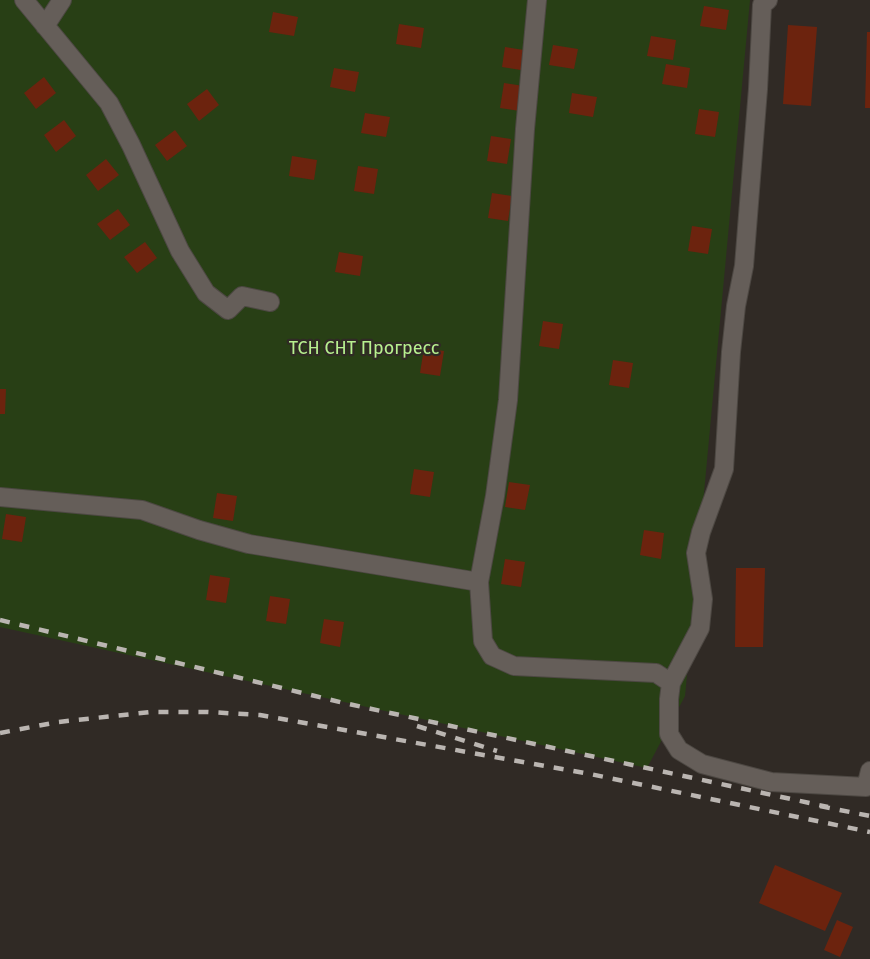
<!DOCTYPE html>
<meta charset="utf-8">
<style>
body{margin:0}
canvas{display:block;background:#302a25}
</style>
<canvas width="870" height="959"></canvas>
<script>
const ctx = document.querySelector('canvas').getContext('2d');
ctx.lineJoin = 'round';
function fill(path, color) {
  ctx.fillStyle = color;
  ctx.fill(path, 'evenodd');
}
function toPath(rows) {
  const path = new Path2D();
  for (const r of rows) {
    path.moveTo(r[0], r[1]);
    for (let i = 2; i < r.length; i += 2) path.lineTo(r[i], r[i + 1]);
  }
  return path;
}
function trace(path, color, width, dash) {
  ctx.strokeStyle = color;
  ctx.lineWidth = width;
  ctx.lineCap = dash ? 'butt' : 'round';
  ctx.setLineDash(dash || []);
  ctx.stroke(path);
}
function label(font, color, halo, rows, align = 'center') {
  ctx.font = font + ' "Fira Sans",sans-serif';
  ctx.lineWidth = 4.5;
  ctx.setLineDash([]);
  ctx.textBaseline = 'middle';
  ctx.strokeStyle = halo;
  ctx.fillStyle = color;
  for (const [text, x, y, turn = 0] of rows) {
    ctx.save();
    ctx.translate(x, y);
    ctx.rotate((+turn || 0) * Math.PI / 180);
    ctx.textAlign = isNaN(turn) ? turn : align;
    if (halo) ctx.strokeText(text, 0, 0);
    ctx.fillText(text, 0, 0);
    ctx.restore();
  }
}
fill(toPath([
 [0,0,750,0,685,696,647,768,0,627]
]), '#283f15');
fill(toPath([
 [704,6,729,10,726,30,700,26],
 [273,12,298,17,294,36,269,32],
 [399,24,424,28,421,48,396,44],
 [788,25,817,27,811,106,783,104],
 [867,32,870,32,870,108,865,108],
 [651,36,676,40,673,60,647,56],
 [553,45,578,49,574,69,549,65],
 [505,47,530,51,527,71,502,67],
 [666,64,690,68,687,88,662,84],
 [334,68,359,72,355,92,330,87],
 [44,77,56,93,36,109,24,93],
 [504,83,524,86,520,111,500,108],
 [207,89,219,105,199,121,187,104],
 [572,93,597,97,593,117,569,113],
 [699,109,719,112,715,137,695,134],
 [365,113,390,117,386,137,361,133],
 [64,120,76,136,56,152,44,135],
 [175,130,187,146,167,161,155,145],
 [491,136,511,139,507,164,487,161],
 [292,156,317,160,314,180,289,176],
 [106,159,119,175,98,191,86,175],
 [358,166,378,169,374,194,354,191],
 [492,193,512,196,508,221,488,218],
 [118,209,130,225,110,240,97,224],
 [692,226,712,229,708,254,688,251],
 [145,242,157,258,137,273,124,257],
 [339,252,363,256,360,276,335,272],
 [543,321,563,324,559,349,539,346],
 [424,348,444,351,440,376,420,373],
 [613,360,633,363,629,388,609,385],
 [0,389,6,389,5,414,0,414],
 [414,469,434,472,430,497,410,494],
 [509,482,530,485,525,510,505,507],
 [217,493,237,496,233,521,213,518],
 [6,514,26,517,22,542,2,539],
 [644,530,664,533,661,559,640,555],
 [505,559,525,562,521,587,501,584],
 [736,568,765,568,763,647,735,647],
 [210,575,230,578,226,603,206,600],
 [270,596,290,599,286,624,266,621],
 [324,619,344,622,340,647,320,643],
 [775,865,842,893,825,931,759,903],
 [837,920,853,927,840,957,824,950]
]), '#6c230e');
const minor = toPath([
 [24,0,109,103,131,145,180,251,206,293,228,310,242,296,270,302],
 [45,26,62,0],
 [0,497,142,510,199,530,249,544,479,582,483,641,492,656,514,666,656,673,671,683,669,699,669,734,679,750,702,764,771,782,866,787,870,771],
 [479,582,495,496,508,400,525,129,537,0],
 [671,683,700,628,703,599,696,553,701,532,724,469,731,352,736,306,744,266,758,89,762,5,768,0]
]);
trace(minor, '#4d4843', 20);
trace(minor, '#655e59', 18);
trace(toPath([
 [0,620,344,703,828,807],
 [417,726,497,751],
 [0,733,58,722,151,712,208,712,260,715,590,774,870,832],
 [820,806,870,816]
]), '#bab5b1', 4.5, [10, 10]);
label('18px', '#b7f08f', '#302a25', [
 ["ТСН СНТ Прогресс",364,349]
]);
</script>
